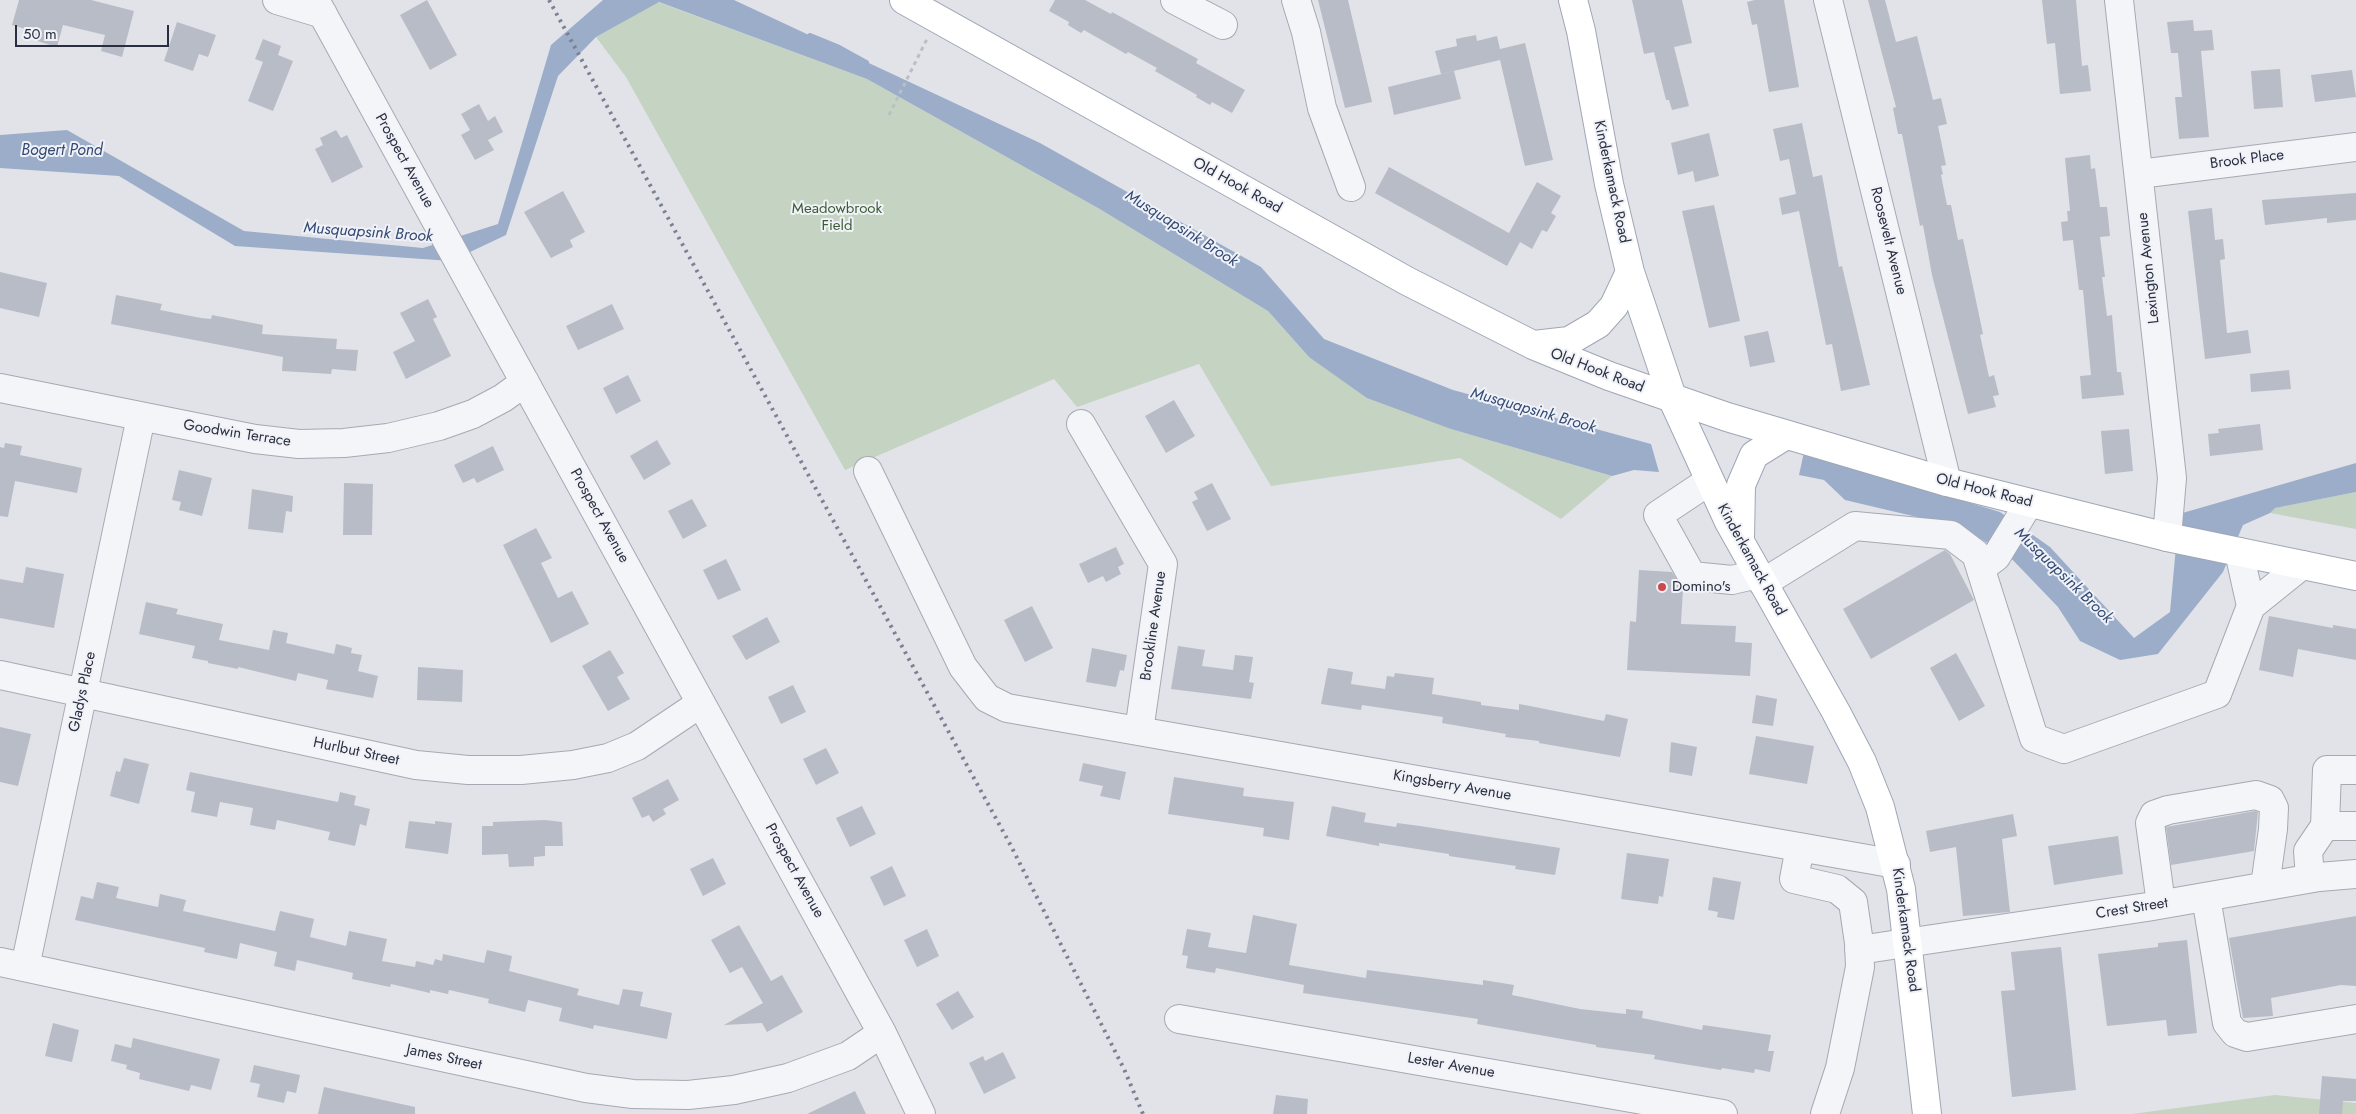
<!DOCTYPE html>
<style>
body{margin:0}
#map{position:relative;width:2356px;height:1114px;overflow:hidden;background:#e1e3e9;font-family:Jost,sans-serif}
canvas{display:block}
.scale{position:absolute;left:15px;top:25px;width:154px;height:22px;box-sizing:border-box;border:2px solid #292f41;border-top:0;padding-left:6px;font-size:15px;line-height:18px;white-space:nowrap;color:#292f41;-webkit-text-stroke:4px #f0f2f7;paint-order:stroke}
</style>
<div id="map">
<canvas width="2356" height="1114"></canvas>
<div class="scale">50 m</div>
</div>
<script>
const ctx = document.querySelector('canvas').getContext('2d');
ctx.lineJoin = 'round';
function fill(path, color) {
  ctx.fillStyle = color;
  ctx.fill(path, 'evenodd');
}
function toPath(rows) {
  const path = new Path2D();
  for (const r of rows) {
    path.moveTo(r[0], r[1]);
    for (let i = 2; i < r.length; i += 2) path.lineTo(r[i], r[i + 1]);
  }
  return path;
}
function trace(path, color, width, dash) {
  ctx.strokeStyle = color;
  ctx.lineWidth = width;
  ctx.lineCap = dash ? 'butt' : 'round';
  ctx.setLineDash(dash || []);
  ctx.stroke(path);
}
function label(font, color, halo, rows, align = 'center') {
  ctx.font = font + ' Jost,sans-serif';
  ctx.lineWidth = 4;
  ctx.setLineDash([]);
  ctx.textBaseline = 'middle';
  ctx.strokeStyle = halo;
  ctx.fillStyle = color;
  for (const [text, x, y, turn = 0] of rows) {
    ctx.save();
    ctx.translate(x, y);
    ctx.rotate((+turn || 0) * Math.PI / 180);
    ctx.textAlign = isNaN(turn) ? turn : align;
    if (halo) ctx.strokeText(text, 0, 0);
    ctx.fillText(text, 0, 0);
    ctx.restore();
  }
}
fill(toPath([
 [658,2,867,79,1098,208,1268,311,1309,357,1451,429,1612,476,1561,519,1460,458,1271,486,1199,364,1077,407,1054,379,845,470,626,77,596,37],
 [2356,492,2356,529,2270,513,2274,508],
 [2275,1095,2356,1103,2356,1114,2132,1114]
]), '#c5d3c2');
fill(toPath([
 [603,0,734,0,1040,143,1261,267,1324,339,1453,390,1651,444,1659,472,1634,470,1612,476,1451,429,1367,398,1309,357,1268,311,1098,208,867,79,659,2,596,37,558,76,506,235,451,261,235,246,119,176,0,168,0,135,67,130,244,231,423,248,498,224,551,45],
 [1804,452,2000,512,2050,547,2134,638,2170,612,2179,514,2356,463,2356,492,2275,508,2270,513,2243,525,2223,572,2158,654,2120,660,2080,641,2058,607,2008,555,1974,535,1934,521,1845,500,1824,480,1799,475]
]), '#9cadc9');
trace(toPath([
 [810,36,837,47,866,63]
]), '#9cadc9', 6);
fill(toPath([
 [19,0,91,0,134,11,122,57,101,51,105,35,63,25,57,47,34,40,36,32,12,25],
 [427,0,457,55,430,70,400,15],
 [1055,0,1085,0,1111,14,1112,12,1198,59,1196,63,1245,90,1232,113,1212,102,1210,105,1196,97,1197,95,1155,71,1157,68,1128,52,1126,54,1084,30,1081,33,1068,25,1069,22,1049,11],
 [1318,0,1348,0,1372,102,1345,108],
 [1632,0,1682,0,1692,43,1674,47,1689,106,1672,110,1669,100,1666,100,1654,52,1644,54],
 [1755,0,1784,0,1799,87,1769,92,1757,24,1752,25,1747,2],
 [1868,0,1885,0,1896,42,1917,36,1933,100,1941,98,1947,124,1938,126,1946,165,1941,166,1943,174,1941,175,1947,205,1951,205,1958,240,1963,239,1983,334,1980,335,1989,377,1994,375,1999,395,1993,396,1996,407,1968,414,1932,275,1923,225,1920,226,1902,134,1898,134,1893,108,1896,107],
 [2042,0,2076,0,2082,66,2088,65,2091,91,2060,94,2055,43,2047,44],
 [2193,20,2194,31,2212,30,2214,50,2201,51,2209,137,2179,139,2175,97,2182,97,2178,53,2171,53,2167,22],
 [177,22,216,35,208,57,199,54,193,71,164,61],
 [1476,35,1477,41,1497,36,1500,49,1525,43,1553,160,1525,166,1500,60,1441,74,1435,51,1457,46,1456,39],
 [263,39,281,46,278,55,293,61,273,111,248,101,263,62,255,59],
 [2280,69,2283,107,2254,109,2251,71],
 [2352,70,2356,97,2315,102,2311,75],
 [1454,71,1461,99,1394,115,1388,87],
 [479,104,488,121,495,116,503,132,488,140,494,150,475,160,461,135,470,130,461,114],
 [1802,123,1813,177,1822,175,1839,267,1842,266,1870,385,1841,391,1832,344,1826,345,1799,211,1782,215,1779,198,1796,194,1789,159,1780,161,1773,129],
 [336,130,341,138,347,135,363,167,332,183,315,149,323,145,320,138],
 [1709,133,1719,176,1695,182,1693,171,1678,175,1671,143],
 [2090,155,2091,169,2095,168,2100,207,2107,207,2110,236,2100,237,2105,277,2102,277,2107,316,2112,315,2117,372,2121,372,2124,395,2082,399,2080,376,2091,375,2083,290,2079,290,2073,240,2063,241,2061,222,2068,221,2067,211,2070,211,2065,158],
 [1389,167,1509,233,1537,182,1561,196,1551,213,1556,216,1547,232,1542,230,1532,249,1520,242,1507,266,1375,193],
 [563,191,585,232,570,240,573,247,551,258,524,212],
 [2356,193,2356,220,2327,223,2327,218,2265,225,2262,200],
 [1714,205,1740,321,1709,328,1682,211],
 [2212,208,2215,240,2223,239,2225,259,2220,260,2227,333,2248,330,2251,353,2205,359,2188,211],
 [0,272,47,283,39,317,0,308],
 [116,295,162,304,160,310,201,318,211,319,212,315,263,325,262,334,337,339,336,349,358,350,356,371,332,369,331,374,282,371,283,357,111,324],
 [428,299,437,317,433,319,451,356,406,379,393,352,415,341,400,313],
 [612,304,624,329,578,350,566,326],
 [1768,331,1775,362,1750,367,1744,336],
 [2289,370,2291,389,2251,392,2250,374],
 [628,375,641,401,616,414,603,388],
 [1174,400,1195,436,1166,453,1145,416],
 [2260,424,2263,450,2210,456,2208,434,2219,433,2218,429],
 [2129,429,2133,471,2105,474,2101,431],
 [657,440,671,464,644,480,630,456],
 [5,443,22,446,20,455,82,468,77,493,15,481,8,517,0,516,0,447,4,448],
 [493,446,504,470,477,483,474,478,463,483,454,465],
 [179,470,212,478,202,516,179,510,181,502,172,500],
 [344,483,373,484,372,535,343,535],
 [1212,483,1231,519,1207,531,1192,502,1198,499,1194,492],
 [252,489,293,496,292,512,286,511,283,533,248,529],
 [692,499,707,526,683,539,668,511],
 [536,528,552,558,541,563,558,598,572,591,589,624,551,643,503,545],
 [1116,547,1124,564,1118,567,1121,574,1106,582,1103,576,1088,583,1079,564],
 [1945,550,1950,554,1974,600,1871,659,1843,609],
 [726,559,741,590,718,600,703,570],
 [26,567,64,574,54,628,0,618,0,579,23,583],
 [1639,570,1672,572,1683,589,1681,624,1736,626,1735,642,1752,643,1750,676,1627,670,1630,621,1636,622],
 [146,602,178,609,176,614,223,624,219,640,269,650,273,630,288,633,286,643,334,654,336,644,352,648,351,653,362,655,358,671,378,676,373,698,326,689,328,680,298,673,296,681,238,667,238,669,208,663,208,661,192,658,195,646,139,634],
 [1032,606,1053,648,1025,662,1004,620],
 [2269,616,2333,628,2333,625,2356,629,2356,660,2298,649,2293,677,2259,670],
 [767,617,780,642,746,660,732,636],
 [1178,646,1205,650,1202,666,1233,670,1235,655,1253,657,1249,682,1254,683,1251,699,1171,689],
 [1092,648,1127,655,1124,671,1120,670,1116,687,1086,682],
 [610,650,624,673,617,677,630,699,608,711,582,666],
 [1956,653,1985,706,1959,721,1930,668],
 [418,667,463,670,462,702,417,700],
 [1328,668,1353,672,1351,684,1385,689,1387,676,1394,677,1395,673,1434,678,1432,694,1481,702,1481,705,1519,710,1519,704,1530,706,1604,721,1606,714,1628,719,1620,757,1539,743,1539,741,1505,737,1506,734,1442,723,1443,717,1362,705,1361,710,1321,704],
 [793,685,806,712,781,724,768,697],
 [1756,695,1777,699,1773,726,1752,723],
 [0,727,31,734,18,786,0,782],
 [1756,736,1814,746,1807,784,1749,774],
 [1671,742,1697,747,1692,776,1669,772],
 [826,748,839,773,816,785,803,759],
 [124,758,149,764,139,804,110,796,116,771,120,772],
 [1083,763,1126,772,1120,800,1100,796,1103,786,1079,781],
 [190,772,338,802,340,792,356,796,354,805,370,809,366,826,360,824,355,846,328,840,330,832,277,820,275,830,250,825,253,808,220,802,217,817,191,812,195,792,186,790],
 [1174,777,1244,788,1243,796,1294,802,1289,840,1263,836,1264,828,1168,814],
 [668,779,679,800,663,809,666,814,653,822,649,815,642,818,632,798],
 [862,806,876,834,850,847,836,818],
 [1332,806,1366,813,1364,822,1396,827,1397,823,1420,826,1560,848,1555,875,1515,869,1516,866,1449,856,1449,854,1379,843,1379,846,1326,836],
 [2255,811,2258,812,2254,851,2171,865,2166,827],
 [2013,814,2017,836,2002,839,2010,912,1963,916,1956,847,1930,852,1926,831],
 [545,820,562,822,563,846,545,846,545,856,534,857,534,866,509,867,508,854,482,855,482,826,493,826,493,822],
 [409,821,435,824,435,821,452,823,448,854,405,848],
 [2118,836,2123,874,2054,885,2048,846],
 [1627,853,1669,859,1663,897,1659,896,1658,904,1621,899],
 [713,858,726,884,703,896,690,869],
 [892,866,906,896,884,906,870,877],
 [1713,877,1741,882,1734,920,1717,917,1718,912,1708,910],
 [97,882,119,887,116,898,158,907,160,894,186,900,183,911,275,931,280,911,314,919,310,937,346,946,349,931,387,939,382,961,415,967,416,961,433,965,435,959,442,961,443,954,484,963,487,950,512,956,509,971,579,989,577,995,619,1005,623,989,643,992,640,1006,672,1013,667,1039,594,1025,593,1029,559,1021,562,1008,528,1000,525,1012,488,1003,489,999,449,990,448,994,430,990,430,993,391,984,390,987,352,979,353,973,297,960,295,971,274,966,277,952,240,943,237,959,204,952,205,948,75,920,81,896,93,899],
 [1253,915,1297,924,1289,965,1366,978,1367,970,1483,985,1483,980,1514,985,1512,995,1580,1009,1626,1014,1626,1009,1643,1011,1642,1018,1702,1030,1703,1025,1771,1035,1768,1051,1774,1051,1770,1072,1755,1069,1754,1073,1722,1068,1721,1070,1677,1063,1654,1059,1655,1055,1596,1047,1596,1045,1477,1024,1478,1019,1303,993,1304,985,1216,968,1215,973,1186,968,1188,956,1182,955,1187,929,1211,933,1208,947,1246,953],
 [2356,916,2356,986,2341,985,2271,998,2273,1016,2243,1018,2229,938],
 [739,925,771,981,782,975,803,1012,767,1032,762,1023,724,1025,763,1003,742,967,730,973,711,940],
 [927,929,939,956,917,967,904,940],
 [2187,940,2197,1033,2168,1036,2166,1020,2107,1026,2098,954,2158,947,2158,943],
 [2061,947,2076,1090,2012,1097,2001,991,2015,990,2011,952],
 [958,991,974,1017,952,1030,936,1004],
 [53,1023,79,1030,72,1062,45,1056],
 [133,1038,220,1059,211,1090,191,1085,189,1091,139,1079,140,1073,126,1069,127,1065,111,1061,115,1044,131,1048],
 [1003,1052,1016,1078,984,1094,969,1063,983,1056,985,1061],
 [254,1065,300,1075,296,1093,287,1091,284,1103,257,1097,260,1084,250,1082],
 [2322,1076,2356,1079,2356,1101,2343,1101,2342,1114,2319,1114],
 [324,1087,415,1107,415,1114,318,1114],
 [855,1091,866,1114,807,1114],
 [1276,1095,1308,1099,1307,1114,1273,1114]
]), '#b8bcc6');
const minor = toPath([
 [277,0,323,14],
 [315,0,882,1033,921,1114],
 [1175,0,1223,25],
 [1296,0,1306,32,1322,108,1351,187],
 [1828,0,1947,482],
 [2119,0,2172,478,2167,537],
 [2139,174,2356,147],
 [0,388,255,439,299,444,344,443,388,438,439,426,473,414,503,398,525,382],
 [1081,424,1163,564,1139,731],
 [868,471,963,667,987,698,1007,708,1896,864],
 [1709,481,1658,515,1692,576,1732,580,1758,574],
 [2239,552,2251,606,2302,565],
 [1981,568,1996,557,2029,503],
 [1763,583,1855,526,1951,535,1976,554,2034,738,2064,749,2217,694,2251,606],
 [0,675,416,765,468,770,521,770,573,765,608,758,637,746,701,703],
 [2325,826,2356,826],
 [1800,847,1794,879,1837,889,1853,902,1859,943,1860,967,1840,1068,1825,1114],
 [2310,878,2308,851,2325,826,2327,770,2356,770],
 [2206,897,2227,1023,2235,1033,2247,1037,2356,1019],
 [2161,904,2150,823,2154,815,2168,810,2256,795,2270,800,2274,808,2273,829,2265,886],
 [1859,950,2147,907,2319,877,2356,874],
 [0,962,586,1088,633,1094,688,1095,734,1090,788,1078,848,1056,882,1033],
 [25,967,141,417],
 [1179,1019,1723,1114]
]);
const major = toPath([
 [904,0,1407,281,1533,345,1609,376,1727,417,1947,482,2167,537,2356,576],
 [1573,0,1581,31,1609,184,1630,272,1673,400,1729,522,1836,712,1862,762,1880,807,1901,889,1927,1114],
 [1534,345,1569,341,1598,324,1614,306,1630,272],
 [1740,539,1741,485,1754,455,1786,435]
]);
trace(minor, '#a6a9b3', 30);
trace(major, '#a0a6b5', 30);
trace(toPath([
 [889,115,927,39]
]), '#babec5', 3, [4, 4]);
trace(minor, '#f3f5f8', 28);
trace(major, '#fff', 28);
trace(toPath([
 [549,0,1011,846,1124,1069,1143,1114]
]), '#7a8193', 4, [2.5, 5]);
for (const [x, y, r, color] of [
 [1662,587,5,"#cd474e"]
]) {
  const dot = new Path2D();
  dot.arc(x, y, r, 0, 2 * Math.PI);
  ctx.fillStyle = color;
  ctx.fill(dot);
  trace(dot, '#f0f2f7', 2);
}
label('15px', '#292f41', '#f0f2f7', [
 ["Brook Place",2247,160,-7],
 ["Prospect Avenue",404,161,61],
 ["Kinderkamack Road",1611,182,78],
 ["Old Hook Road",1237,186,29],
 ["Roosevelt Avenue",1888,241,76],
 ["Lexington Avenue",2149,268,-96],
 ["Old Hook Road",1597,371,21],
 ["Goodwin Terrace",237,434,9],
 ["Old Hook Road",1984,491,14],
 ["Prospect Avenue",599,516,61],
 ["Kinderkamack Road",1751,560,61],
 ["Brookline Avenue",1154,626,-82],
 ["Gladys Place",83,692,-78],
 ["Hurlbut Street",356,752,12],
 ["Kingsberry Avenue",1452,786,10],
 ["Prospect Avenue",794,871,61],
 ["Crest Street",2132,909,-9],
 ["Kinderkamack Road",1905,930,82],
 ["James Street",444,1058,12],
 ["Lester Avenue",1451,1066,10]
]);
label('15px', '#3a5d37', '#f0f2f7', [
 ["Meadowbrook",837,209],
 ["Field",837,226]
]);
label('15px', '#292f41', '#f0f2f7', [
 ["Domino's",1672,587]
], 'left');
label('italic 16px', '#334a75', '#f0f2f7', [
 ["Bogert Pond",62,151],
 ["Musquapsink Brook",1181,229,32],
 ["Musquapsink Brook",368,233,4],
 ["Musquapsink Brook",1533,411,16],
 ["Musquapsink Brook",2063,576,44]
]);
</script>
